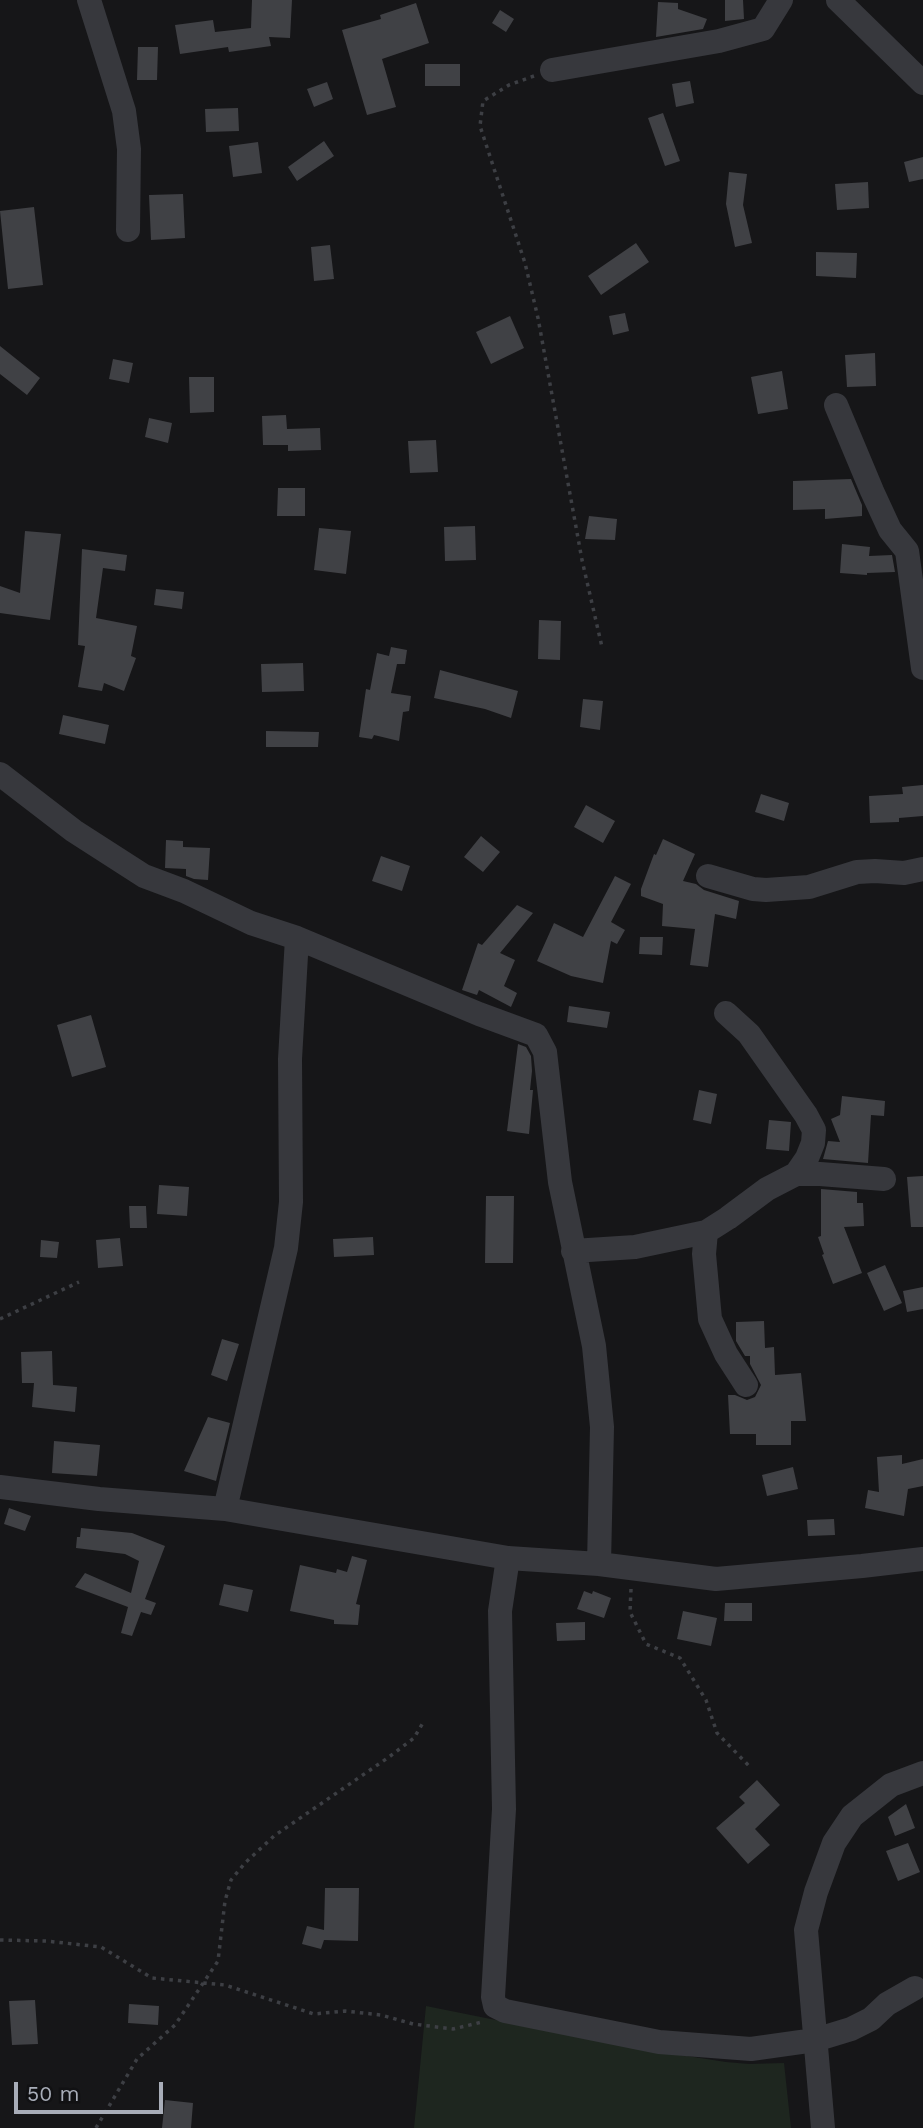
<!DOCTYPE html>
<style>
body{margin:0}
#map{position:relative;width:923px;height:2128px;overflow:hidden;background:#161618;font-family:"Work Sans",sans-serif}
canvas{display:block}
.scale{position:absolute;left:14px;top:2082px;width:149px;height:32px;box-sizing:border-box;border:4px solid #a8adb8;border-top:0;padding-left:9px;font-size:21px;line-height:24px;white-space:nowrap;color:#a8adb8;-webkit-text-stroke:5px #111113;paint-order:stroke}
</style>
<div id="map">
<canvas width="923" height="2128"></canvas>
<div class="scale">50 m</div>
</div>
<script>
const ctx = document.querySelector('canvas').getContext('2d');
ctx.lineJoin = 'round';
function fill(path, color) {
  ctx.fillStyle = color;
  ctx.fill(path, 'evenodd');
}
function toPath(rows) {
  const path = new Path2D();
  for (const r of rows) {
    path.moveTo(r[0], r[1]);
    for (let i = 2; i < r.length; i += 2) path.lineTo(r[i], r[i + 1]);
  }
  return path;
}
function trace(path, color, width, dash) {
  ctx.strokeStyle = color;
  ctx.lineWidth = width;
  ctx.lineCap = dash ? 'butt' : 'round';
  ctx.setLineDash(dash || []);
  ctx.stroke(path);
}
fill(toPath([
 [426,2006,635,2048,726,2062,749,2064,784,2063,791,2128,414,2128]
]), '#1e261f');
fill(toPath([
 [252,0,292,0,290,38,269,37,271,46,229,52,228,47,180,54,175,25,213,20,215,32,251,28],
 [725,0,743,0,744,19,725,21],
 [658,2,678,3,678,9,707,19,703,29,656,37],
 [416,3,429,43,382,59,396,107,367,115,342,30,381,19,380,15],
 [500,10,514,19,506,32,492,23],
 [138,47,158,47,157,80,137,80],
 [425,64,460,64,460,86,425,86],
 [690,81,694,103,676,107,672,84],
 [327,82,333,99,314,107,307,89],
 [238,108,239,131,206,132,205,109],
 [663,113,680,161,665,166,648,118],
 [324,141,334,156,297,181,288,167],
 [258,142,262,173,233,177,229,146],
 [923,157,923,179,909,182,904,162],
 [729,172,747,174,743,205,752,243,735,247,726,204],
 [868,182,869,208,837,210,835,184],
 [183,194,185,238,151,240,149,195],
 [34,207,43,285,8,289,0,211],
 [636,243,649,262,601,295,588,276],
 [330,245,334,279,314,281,311,247],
 [816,252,857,253,856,278,816,276],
 [625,313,629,331,613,335,609,316],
 [510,316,524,348,491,364,476,332],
 [0,346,40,378,27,395,0,374],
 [875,353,876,386,847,387,845,355],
 [113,359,133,363,129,383,109,379],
 [782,371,788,409,758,414,751,377],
 [189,377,214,377,214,412,190,413],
 [286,415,287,429,320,428,321,450,288,451,288,445,263,445,262,416],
 [149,418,172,423,168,443,145,437],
 [436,440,438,472,410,473,408,441],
 [851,479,862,505,862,516,825,519,825,509,793,510,793,481],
 [278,488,305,488,305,516,277,516],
 [589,516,617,519,615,540,585,539],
 [475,526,476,560,445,561,444,527],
 [319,528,351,531,346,574,314,570],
 [25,531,61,534,50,620,0,613,0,586,20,593],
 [842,544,870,547,869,556,892,555,895,572,867,573,867,575,840,573],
 [82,549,127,555,125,571,103,568,96,618,137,626,131,656,136,658,124,691,104,683,102,691,78,687,85,646,78,645],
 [156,589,184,592,182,609,154,605],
 [539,620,561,621,560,660,538,659],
 [391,647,407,650,405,664,397,664,391,693,411,696,409,711,403,712,399,741,374,735,372,739,359,737,366,689,370,690,377,653,389,656],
 [303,663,304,691,262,692,261,664],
 [440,670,518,691,511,718,485,709,434,698],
 [583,699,603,701,600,730,580,727],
 [63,715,109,725,105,744,59,734],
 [266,731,319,732,318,747,266,747],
 [923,785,923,816,899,818,899,822,870,823,869,796,903,794,902,787],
 [761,794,789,803,784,821,755,812],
 [586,805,615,821,603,843,574,827],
 [481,836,500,852,483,872,464,857],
 [663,839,695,854,683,881,696,884,704,890,739,901,736,919,715,914,708,967,690,965,695,929,662,926,663,904,641,896,641,889,654,854,656,855],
 [166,840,183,841,183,847,210,848,208,880,194,879,186,876,186,869,165,868],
 [381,856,410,866,402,891,372,881],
 [615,876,631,884,611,922,625,930,617,944,611,941,603,983,571,976,537,961,554,923,583,937],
 [517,905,533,913,500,953,515,960,504,986,517,993,511,1007,479,990,477,995,462,990,478,943,482,945],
 [640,937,663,937,662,955,639,954],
 [569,1006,610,1012,607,1028,567,1022],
 [91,1015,106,1067,72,1077,57,1025],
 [518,1044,526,1047,531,1056,532,1071,530,1090,533,1090,529,1134,507,1131],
 [699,1090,717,1094,711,1124,693,1120],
 [842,1096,885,1101,884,1116,871,1115,868,1163,823,1159,828,1141,840,1142,831,1119,840,1115],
 [769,1120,791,1122,789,1151,766,1149],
 [923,1176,923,1227,911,1227,907,1177],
 [159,1185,189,1187,187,1216,157,1214],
 [821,1189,857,1192,857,1203,863,1203,864,1226,844,1227,862,1273,833,1284,822,1255,824,1254,818,1237,821,1236],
 [486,1196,514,1196,513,1263,485,1263],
 [129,1206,146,1206,147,1228,130,1228],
 [373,1237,374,1255,334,1257,333,1239],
 [120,1238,123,1266,98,1268,96,1240],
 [41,1240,59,1242,57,1258,40,1257],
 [885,1265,902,1303,884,1311,867,1273],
 [923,1287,923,1309,907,1312,903,1291],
 [764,1321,765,1348,774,1347,775,1375,801,1373,806,1421,791,1421,791,1445,756,1445,756,1434,730,1434,728,1395,735,1395,747,1400,755,1397,761,1385,750,1364,750,1356,745,1356,736,1341,736,1322],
 [222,1339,239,1344,227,1381,211,1375],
 [52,1351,53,1385,77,1387,75,1412,32,1407,34,1383,22,1383,21,1352],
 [208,1417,230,1423,216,1481,184,1471],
 [54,1441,100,1445,97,1476,52,1473],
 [902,1455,902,1464,923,1459,923,1486,908,1489,904,1516,865,1508,868,1490,879,1492,877,1457],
 [793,1467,798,1489,767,1496,762,1475],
 [9,1508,31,1516,25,1531,4,1524],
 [834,1519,835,1535,808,1536,807,1520],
 [81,1528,132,1533,165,1546,145,1599,156,1603,151,1615,141,1612,132,1636,121,1633,128,1607,75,1587,85,1573,131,1593,139,1561,125,1554,76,1548,77,1537,80,1537],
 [352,1556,367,1560,356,1604,360,1605,358,1625,334,1624,334,1620,290,1611,300,1565,336,1573,337,1569,347,1572],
 [224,1584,253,1590,248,1612,219,1605],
 [584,1591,592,1594,593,1591,611,1598,604,1618,577,1609],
 [725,1603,752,1603,752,1621,724,1621],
 [683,1611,717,1618,711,1646,677,1639],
 [585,1622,585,1640,557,1641,556,1623],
 [757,1780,780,1805,755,1829,770,1845,748,1864,716,1828,745,1803,739,1797],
 [906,1804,915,1828,895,1836,888,1817],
 [908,1843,920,1872,898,1881,886,1851],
 [325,1888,359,1888,358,1941,324,1940,321,1949,302,1944,307,1926,324,1930],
 [35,2000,38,2044,12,2045,9,2001],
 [129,2004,159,2006,158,2025,128,2023],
 [165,2100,193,2103,191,2128,162,2128]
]), '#404145');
trace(toPath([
 [534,76,509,85,483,101,480,126,525,263,538,318,582,560,602,647],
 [0,1319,79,1282],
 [631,1589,630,1612,646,1644,680,1658,706,1700,717,1733,751,1768],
 [0,1940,46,1941,101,1947,152,1978,225,1985,314,2014,345,2011,381,2015,413,2024,453,2029,482,2022],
 [96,2128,137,2059,175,2025,218,1961,225,1901,231,1880,245,1863,274,1836,389,1757,414,1738,424,1721]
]), '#3d3f44', 3.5, [3.5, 5]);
trace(toPath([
 [89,0,124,111,129,149,128,230],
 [838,0,923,83],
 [552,70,719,41,763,29,781,0],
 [836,405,872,491,890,530,907,551,923,668],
 [0,774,74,831,144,876,184,891,251,923,297,938,479,1014,536,1035,545,1052,560,1182,594,1346,602,1427,599,1564],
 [708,876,753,889,766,890,809,887,857,872,875,871,904,873,923,869],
 [726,1013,749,1034,806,1115,814,1130,813,1143,807,1158,796,1174],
 [706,1232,704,1254,710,1319,726,1354,746,1385],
 [573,1251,635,1247,706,1232,728,1218,767,1189,796,1174,820,1174,884,1179],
 [0,1487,99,1499,225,1509,508,1558,599,1564,716,1579,862,1566,923,1559],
 [225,1509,286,1248,291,1202,290,1059,297,938],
 [508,1558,500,1611,504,1809,493,1997,495,2006,505,2011,659,2042,751,2049,815,2040,851,2029,871,2019,887,2004,915,1988],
 [823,2128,806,1930,816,1892,834,1843,852,1816,891,1785,923,1773]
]), '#37383d', 24);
</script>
